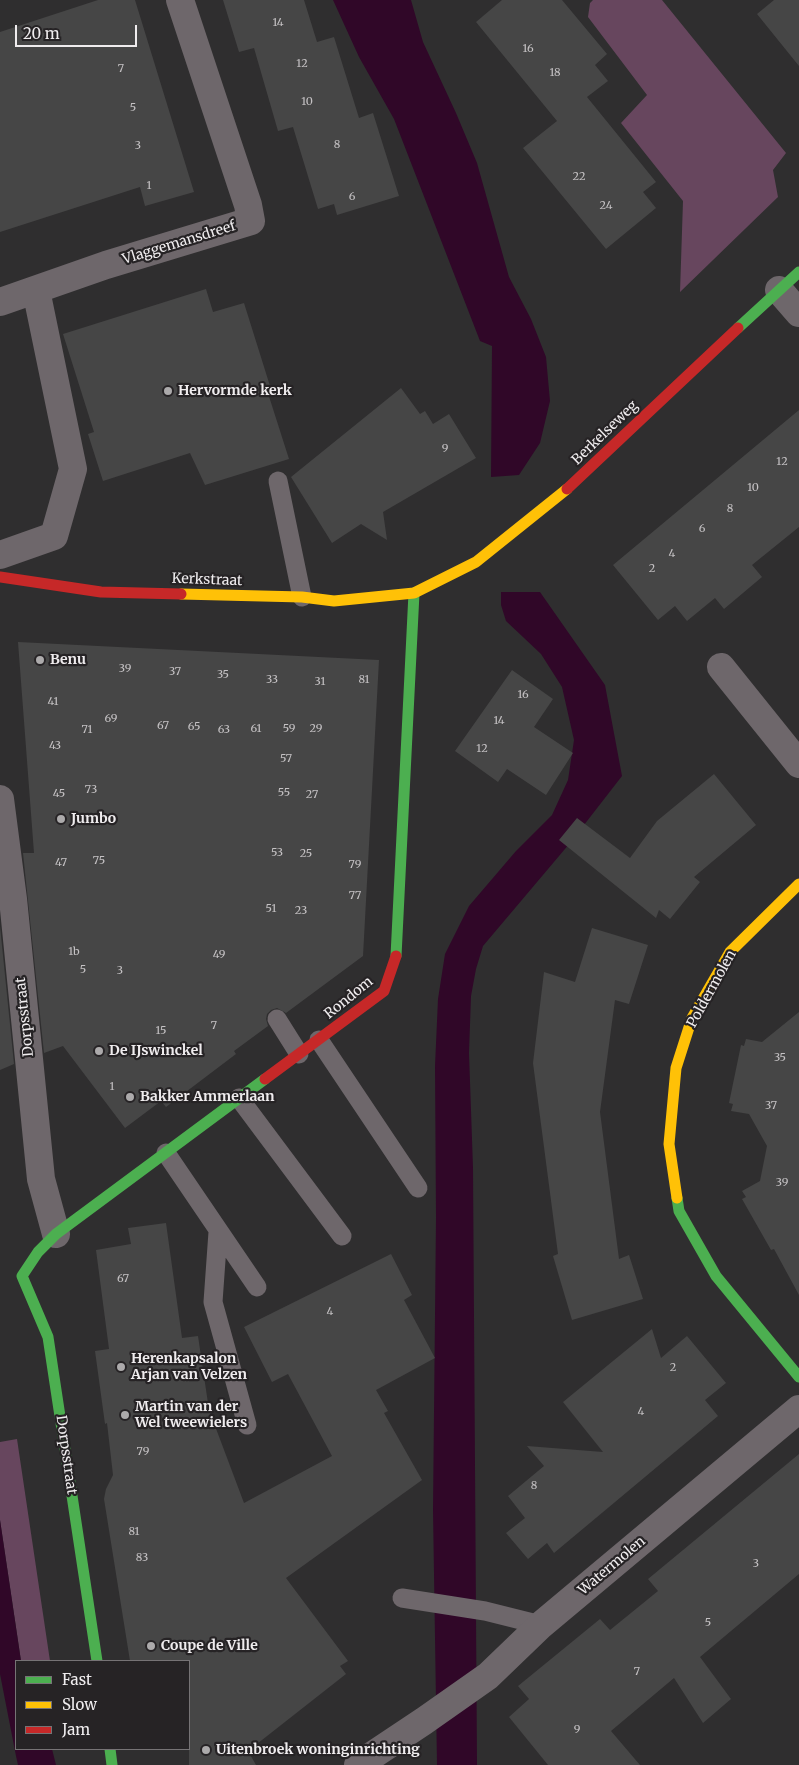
<!DOCTYPE html>
<style>
body{margin:0}
#map{position:relative;width:799px;height:1765px;overflow:hidden;background:#2f2e2f;font-family:Merriweather,serif}
canvas{display:block}
.legend{position:absolute;left:15px;top:1660px;width:175px;height:90px;box-sizing:border-box;background:#262325;border:1px solid #767375;margin:0;padding:6px 9px;list-style:none;font-size:15px;color:#efecee}
.legend li{display:flex;align-items:center;gap:10px;height:25px}
.legend b{width:25px;border:1px solid #767375}
.scale{position:absolute;left:15px;top:25px;width:122px;height:22px;box-sizing:border-box;border:2px solid #efecee;border-top:0;padding-left:6px;font-size:15px;line-height:18px;white-space:nowrap;color:#efecee;-webkit-text-stroke:4px #262325;paint-order:stroke}
</style>
<div id="map">
<canvas width="799" height="1765"></canvas>
<ul class="legend">
<li><b style="height:6px;background:#4caf50"></b>Fast</li>
<li><b style="height:6px;background:#ffc107"></b>Slow</li>
<li><b style="height:6px;background:#c62828"></b>Jam</li>
</ul>
<div class="scale">20 m</div>
</div>
<script>
const ctx = document.querySelector('canvas').getContext('2d');
ctx.lineJoin = 'round';
function fill(path, color) {
  ctx.fillStyle = color;
  ctx.fill(path, 'evenodd');
}
function toPath(rows) {
  const path = new Path2D();
  for (const r of rows) {
    path.moveTo(r[0], r[1]);
    for (let i = 2; i < r.length; i += 2) path.lineTo(r[i], r[i + 1]);
  }
  return path;
}
function trace(path, color, width, dash) {
  ctx.strokeStyle = color;
  ctx.lineWidth = width;
  ctx.lineCap = dash ? 'butt' : 'round';
  ctx.setLineDash(dash || []);
  ctx.stroke(path);
}
function label(font, color, halo, rows, align = 'center') {
  ctx.font = font + ' Merriweather,serif';
  ctx.lineWidth = 4.5;
  ctx.setLineDash([]);
  ctx.textBaseline = 'middle';
  ctx.strokeStyle = halo;
  ctx.fillStyle = color;
  for (const [text, x, y, turn = 0] of rows) {
    ctx.save();
    ctx.translate(x, y);
    ctx.rotate((+turn || 0) * Math.PI / 180);
    ctx.textAlign = isNaN(turn) ? turn : align;
    if (halo) ctx.strokeText(text, 0, 0);
    ctx.fillText(text, 0, 0);
    ctx.restore();
  }
}
fill(toPath([
 [593,0,662,0,786,153,773,170,778,197,680,292,683,201,621,123,647,95,588,17,590,3],
 [17,1439,50,1661,21,1661,0,1520,0,1442]
]), '#67465e');
fill(toPath([
 [333,0,411,0,423,42,456,113,477,163,509,277,531,319,546,357,550,401,540,443,519,475,491,477,492,346,480,341,394,119,359,57],
 [501,592,540,592,605,685,622,776,570,843,483,946,476,969,471,996,469,1053,473,1168,477,1765,437,1765,433,1510,436,1218,435,1066,438,999,445,954,469,906,516,851,552,815,568,780,574,740,562,687,541,654,506,621,501,605],
 [0,1520,21,1661,16,1661,16,1749,52,1749,56,1765,18,1765,16,1756,0,1674]
]), '#300728');
fill(toPath([
 [98,0,135,0,194,192,145,206,140,187,0,232,0,32],
 [223,0,304,0,317,42,334,37,359,118,373,113,399,196,337,215,334,204,318,209,293,127,278,131,254,48,239,52],
 [502,0,562,0,607,54,595,65,608,81,587,97,656,182,643,192,656,208,606,249,523,148,557,121,476,22],
 [774,0,799,0,799,66,757,14],
 [206,289,213,312,244,303,270,386,266,387,289,459,205,485,190,453,103,481,88,434,94,432,63,334],
 [401,388,420,414,425,411,433,424,449,414,476,458,383,512,387,540,361,524,332,543,291,477],
 [799,410,799,527,752,565,762,577,724,609,715,598,687,621,675,606,658,620,613,565],
 [18,642,379,660,363,956,286,1013,277,1008,271,1010,267,1014,266,1019,268,1026,234,1051,236,1054,166,1107,161,1101,125,1128,63,1046,44,1053,23,853,34,853],
 [512,670,553,699,534,727,573,753,546,795,507,769,498,782,455,751],
 [714,774,756,825,694,877,700,882,670,919,659,910,656,918,559,840,577,818,630,858,657,821],
 [0,926,14,1064,0,1070],
 [592,928,648,945,629,1004,615,1000,600,1112,619,1259,629,1255,643,1299,572,1320,553,1256,558,1254,533,1063,544,972,575,982],
 [799,1012,799,1295,774,1249,771,1250,742,1199,746,1197,742,1191,760,1181,767,1146,749,1114,731,1111,733,1104,729,1103,741,1045,744,1046,746,1039,762,1042],
 [166,1223,182,1338,198,1336,209,1410,244,1503,332,1456,288,1374,272,1382,244,1327,391,1254,412,1295,404,1300,435,1358,376,1390,388,1411,384,1413,422,1480,286,1578,348,1661,340,1666,346,1674,248,1751,256,1765,189,1765,189,1661,130,1661,104,1499,106,1489,113,1475,107,1423,105,1424,95,1351,109,1349,96,1250,131,1244,128,1228],
 [652,1329,661,1358,687,1336,726,1383,705,1400,718,1416,554,1553,547,1543,528,1559,506,1533,525,1518,508,1496,544,1466,527,1446,603,1452,563,1402],
 [799,1454,799,1574,700,1657,731,1699,703,1723,674,1678,611,1731,640,1765,548,1765,509,1717,529,1699,518,1686,600,1619,610,1630,658,1591,648,1579]
]), '#464646');
trace(toPath([
 [278,481,302,597],
 [277,1019,299,1054],
 [319,1040,418,1188],
 [239,1098,342,1236],
 [166,1153,257,1287],
 [218,1232,213,1302,247,1425],
 [402,1598,485,1611,541,1625]
]), '#6e676b', 19);
trace(toPath([
 [779,290,799,313],
 [0,302,106,265,251,221,248,205,180,0],
 [0,555,54,536,73,469,36,290],
 [721,667,799,764],
 [0,799,13,899,41,1179,56,1234],
 [358,1765,424,1721,488,1676,541,1625,799,1409]
]), '#6e676b', 28);
trace(toPath([
 [738,328,799,272],
 [396,956,414,593],
 [677,1198,679,1211,716,1276,799,1377],
 [22,1276,38,1252,56,1234,265,1079],
 [22,1276,48,1337,97,1661],
 [110,1749,112,1765]
]), '#4caf50', 11);
trace(toPath([
 [181,594,302,597,334,601,414,593,476,562,567,489],
 [677,1198,669,1144,676,1068,692,1018,730,952,799,884]
]), '#ffc107', 11);
trace(toPath([
 [567,489,738,328],
 [0,577,101,592,181,594],
 [265,1079,384,991,396,956]
]), '#c62828', 11);
for (const [x, y, r, color] of [
 [168,391,5,"#acaaab"],
 [40,660,5,"#acaaab"],
 [61,819,5,"#acaaab"],
 [99,1051,5,"#acaaab"],
 [130,1097,5,"#acaaab"],
 [121,1367,5,"#acaaab"],
 [125,1415,5,"#acaaab"],
 [151,1646,5,"#acaaab"],
 [206,1750,5,"#acaaab"]
]) {
  const dot = new Path2D();
  dot.arc(x, y, r, 0, 2 * Math.PI);
  ctx.fillStyle = color;
  ctx.fill(dot);
  trace(dot, '#262325', 2);
}
label('11px', '#c5c2c4', null, [
 ["14",278,23],
 ["16",528,49],
 ["12",302,64],
 ["7",121,69],
 ["18",555,73],
 ["10",307,102],
 ["5",133,108],
 ["8",337,145],
 ["3",138,146],
 ["22",579,177],
 ["1",149,186],
 ["6",352,197],
 ["24",606,206],
 ["9",445,449],
 ["12",782,462],
 ["10",753,488],
 ["8",730,509],
 ["6",702,529],
 ["4",672,554],
 ["2",652,569],
 ["39",125,669],
 ["37",175,672],
 ["35",223,675],
 ["33",272,680],
 ["81",364,680],
 ["31",320,682],
 ["16",523,695],
 ["41",53,702],
 ["69",111,719],
 ["14",499,721],
 ["67",163,726],
 ["65",194,727],
 ["61",256,729],
 ["59",289,729],
 ["29",316,729],
 ["71",87,730],
 ["63",224,730],
 ["43",55,746],
 ["12",482,749],
 ["57",286,759],
 ["73",91,790],
 ["55",284,793],
 ["45",59,794],
 ["27",312,795],
 ["53",277,853],
 ["25",306,854],
 ["75",99,861],
 ["47",61,863],
 ["79",355,865],
 ["77",355,896],
 ["51",271,909],
 ["23",301,911],
 ["1b",74,952],
 ["49",219,955],
 ["5",83,970],
 ["3",120,971],
 ["7",214,1026],
 ["15",161,1031],
 ["35",780,1058],
 ["1",112,1087],
 ["37",771,1106],
 ["39",782,1183],
 ["67",123,1279],
 ["4",330,1312],
 ["2",673,1368],
 ["4",641,1412],
 ["79",143,1452],
 ["8",534,1486],
 ["81",134,1532],
 ["83",142,1558],
 ["3",756,1564],
 ["5",708,1623],
 ["7",637,1672],
 ["9",577,1730]
]);
label('14px', '#efecee', '#262325', [
 ["Vlaggemansdreef",179,243,-17],
 ["Berkelseweg",605,433,-44],
 ["Kerkstraat",207,580,2],
 ["Poldermolen",712,989,-61],
 ["Rondom",349,998,-39],
 ["Dorpsstraat",25,1017,-96],
 ["Dorpsstraat",66,1455,82],
 ["Watermolen",612,1566,-40]
]);
label('bold 14px', '#efecee', '#262325', [
 ["Hervormde kerk",178,391],
 ["Benu",50,660],
 ["Jumbo",71,819],
 ["De IJswinckel",109,1051],
 ["Bakker Ammerlaan",140,1097],
 ["Herenkapsalon",131,1359],
 ["Arjan van Velzen",131,1375],
 ["Martin van der",135,1407],
 ["Wel tweewielers",135,1423],
 ["Coupe de Ville",161,1646],
 ["Uitenbroek woninginrichting",216,1750]
], 'left');
</script>
